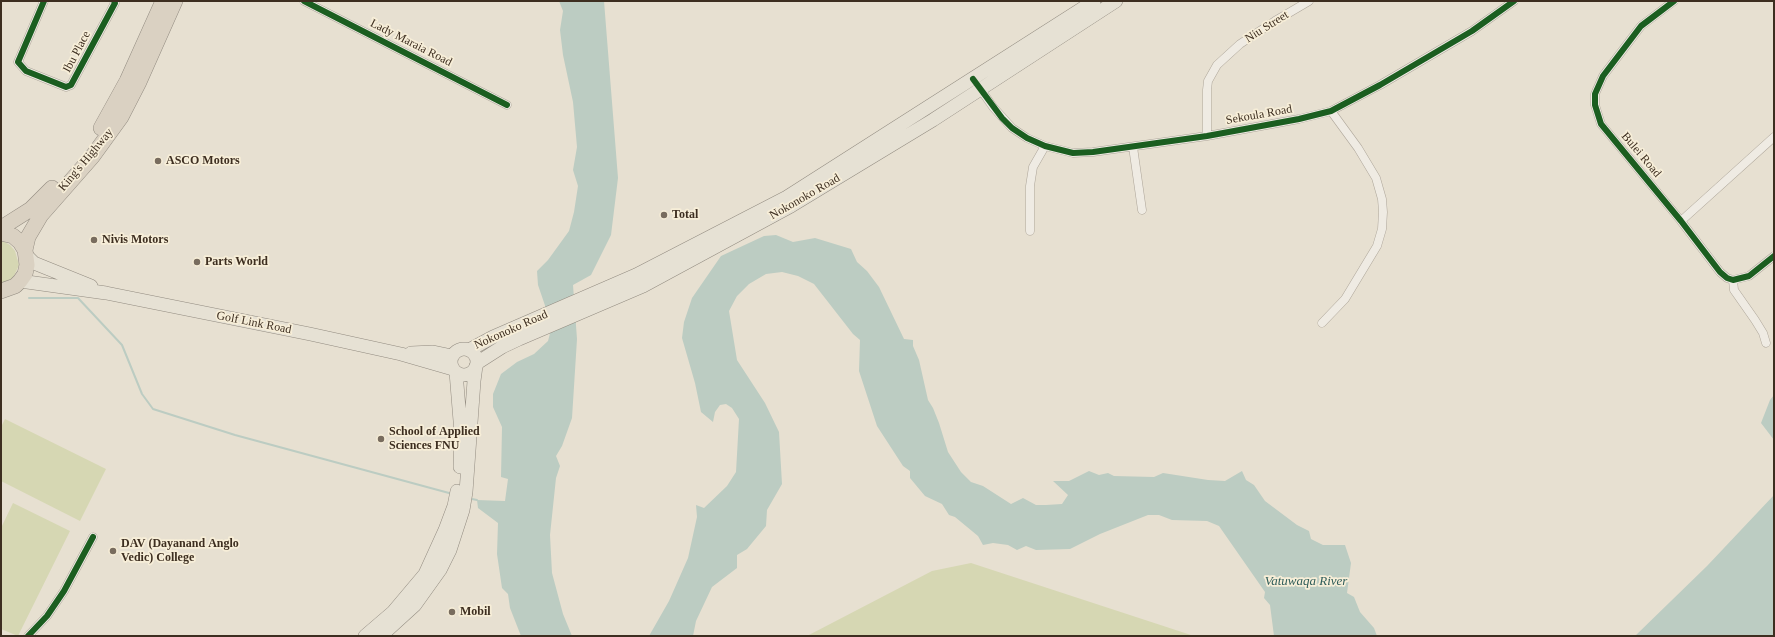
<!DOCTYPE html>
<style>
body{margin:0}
#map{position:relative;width:1775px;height:637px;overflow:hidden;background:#e7e0d1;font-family:Georgia,serif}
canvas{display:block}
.frame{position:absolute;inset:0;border:2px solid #3d2e20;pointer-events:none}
</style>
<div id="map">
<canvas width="1775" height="637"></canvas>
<div class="frame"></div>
</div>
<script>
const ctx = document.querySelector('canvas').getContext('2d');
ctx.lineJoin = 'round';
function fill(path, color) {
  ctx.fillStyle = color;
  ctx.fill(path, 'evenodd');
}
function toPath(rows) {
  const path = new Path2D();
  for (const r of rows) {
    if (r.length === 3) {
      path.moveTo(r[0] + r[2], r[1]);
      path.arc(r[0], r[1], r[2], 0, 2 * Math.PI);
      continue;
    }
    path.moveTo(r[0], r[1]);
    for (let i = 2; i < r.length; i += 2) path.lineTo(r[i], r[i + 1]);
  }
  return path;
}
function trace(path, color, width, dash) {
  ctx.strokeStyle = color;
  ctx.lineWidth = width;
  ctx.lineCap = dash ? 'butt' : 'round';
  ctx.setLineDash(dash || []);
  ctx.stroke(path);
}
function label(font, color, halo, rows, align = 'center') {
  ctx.font = font + ' Georgia,serif';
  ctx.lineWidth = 3.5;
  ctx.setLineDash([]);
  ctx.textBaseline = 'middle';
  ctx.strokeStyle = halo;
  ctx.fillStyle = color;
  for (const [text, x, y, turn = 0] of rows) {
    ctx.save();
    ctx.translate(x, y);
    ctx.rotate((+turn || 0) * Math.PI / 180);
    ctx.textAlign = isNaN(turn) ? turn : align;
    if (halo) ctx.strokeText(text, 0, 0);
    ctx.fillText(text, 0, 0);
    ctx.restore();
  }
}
fill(toPath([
 [1,240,10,245,15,251,19,265,13,278,1,286],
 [5,419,106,469,80,521,1,481,1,427],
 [13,503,70,531,18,636,1,629,1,528],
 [971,563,1194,636,807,636,932,571]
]), '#d6d7b3');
fill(toPath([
 [559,1,604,1,618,178,611,235,591,275,573,285,577,339,572,418,562,446,556,456,560,466,556,478,550,535,552,573,563,614,572,636,521,636,510,608,508,594,502,588,497,554,498,523,478,508,477,500,505,501,508,479,501,477,502,427,493,407,493,394,501,374,517,362,534,354,548,341,552,326,538,285,537,271,548,260,569,231,574,212,578,186,573,170,577,147,573,102,563,55,560,30,563,11],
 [776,235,793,242,815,238,851,249,857,262,867,271,879,287,904,339,913,340,913,346,919,360,928,400,933,408,939,423,948,452,961,472,971,482,983,486,1011,504,1023,498,1036,505,1046,505,1062,504,1068,495,1053,481,1069,481,1089,471,1099,475,1108,473,1114,476,1154,477,1163,473,1208,480,1225,481,1242,471,1246,480,1254,485,1265,501,1297,525,1309,531,1311,539,1323,545,1345,545,1351,563,1347,593,1354,597,1360,612,1374,628,1377,636,1274,636,1270,605,1264,598,1265,592,1219,526,1207,521,1172,520,1159,515,1148,515,1100,534,1070,549,1036,550,1026,546,1017,550,1008,545,993,543,983,545,978,536,955,517,949,515,942,504,925,496,910,478,910,471,903,466,877,426,859,371,860,340,853,334,814,284,798,276,782,272,766,274,749,284,737,296,729,311,737,360,765,403,779,432,782,484,767,510,766,526,747,549,737,555,737,568,712,587,696,621,693,636,649,636,669,601,688,558,697,517,696,505,704,508,727,486,736,472,739,419,732,408,726,404,720,405,715,412,713,422,701,412,695,383,682,338,684,322,692,298,721,256,764,236],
 [1774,395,1774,440,1761,423,1770,400],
 [1774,495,1774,636,1635,636,1707,566]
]), '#bcccc2');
trace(toPath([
 [29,298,78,298,122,345,142,394,153,409,235,435,449,493],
 [472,499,477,500]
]), '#bcccc2', 2);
const street = toPath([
 [44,1,18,62,26,71,66,87,71,85,115,3,114,1],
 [304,1,507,105],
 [1674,1,1641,26,1603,76,1595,94,1595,105,1601,124,1681,221,1720,272,1727,278,1733,280,1749,276,1774,256],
 [979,87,993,107,1012,128,1027,138,1045,146,1073,153,1093,152,1207,136,1299,119,1331,111,1380,85,1472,31,1514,1],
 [1207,136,1207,90,1208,81,1217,65,1240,44,1275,21,1309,1],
 [1133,147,1142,210],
 [1681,221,1774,137],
 [1030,231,1030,186,1033,167,1045,146],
 [1733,280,1734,290,1755,320,1763,333,1766,343],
 [1322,323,1345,299,1377,246,1382,229,1383,212,1382,199,1376,178,1358,148,1331,111],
 [28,636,47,616,64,591,93,537]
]);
const primary = toPath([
 [27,256,34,263,91,286],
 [20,281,106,293,310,334,401,354,453,369],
 [464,362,13],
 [469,350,493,337,636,275,787,197,1094,1],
 [411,353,433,352,452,356],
 [477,363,502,347,519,339,643,286,791,206,933,120,1116,1],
 [456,372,461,433,460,467],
 [365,636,393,612,425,574,445,530,454,506,457,491],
 [381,636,415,605,440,570,450,550,463,510,466,492,474,381,476,366]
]);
const highway = toPath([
 [101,128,127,81,163,1],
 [1,228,31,209,52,188],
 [1,233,13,236,20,242,25,250,27,265,25,274,20,281,15,286,1,291],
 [25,250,28,237,41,215,92,157,121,117,139,82,175,1]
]);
trace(street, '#ada599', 9);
trace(primary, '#928b80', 14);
trace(highway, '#928b80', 16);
trace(street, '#efebe3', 8);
trace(primary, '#e6e1d4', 13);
trace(highway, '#dad1c2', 15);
trace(toPath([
 [44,1,18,62,26,71,66,87,71,85,115,3,114,1],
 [304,1,507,105],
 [1674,1,1641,26,1603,76,1595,94,1595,105,1601,124,1681,221,1720,272,1727,278,1733,280,1749,276,1774,256],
 [973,79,1002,118,1012,128,1027,138,1045,146,1073,153,1093,152,1207,136,1299,119,1331,111,1380,85,1472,31,1514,1],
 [28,636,47,616,64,591,93,537]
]), '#1b5e20', 6);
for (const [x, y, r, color] of [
 [158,161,4,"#786c5e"],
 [664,215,4,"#786c5e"],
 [94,240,4,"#786c5e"],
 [197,262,4,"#786c5e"],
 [381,439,4,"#786c5e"],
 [113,551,4,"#786c5e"],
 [452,612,4,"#786c5e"]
]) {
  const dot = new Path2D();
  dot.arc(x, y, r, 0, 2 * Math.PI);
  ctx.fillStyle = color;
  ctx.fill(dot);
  trace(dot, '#f7eed8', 1.5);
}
label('12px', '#3d2e20', '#f7eed8', [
 ["Niu Street",1267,27,-32],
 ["Lady Maraia Road",411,43,27],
 ["Ibu Place",77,52,-62],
 ["Sekoula Road",1259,115,-10],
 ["Bulei Road",1641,155,50],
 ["King's Highway",86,160,-50],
 ["Nokonoko Road",805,197,-30],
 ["Golf Link Road",254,323,11],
 ["Nokonoko Road",511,330,-24]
]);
label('bold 12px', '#3d2e20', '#f7eed8', [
 ["ASCO Motors",166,161],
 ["Total",672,215],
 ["Nivis Motors",102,240],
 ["Parts World",205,262],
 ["School of Applied",389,432],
 ["Sciences FNU",389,446],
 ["DAV (Dayanand Anglo",121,544],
 ["Vedic) College",121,558],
 ["Mobil",460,612]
], 'left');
label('italic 13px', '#2f5d5a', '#f7eed8', [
 ["Vatuwaqa River",1306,582]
]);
</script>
